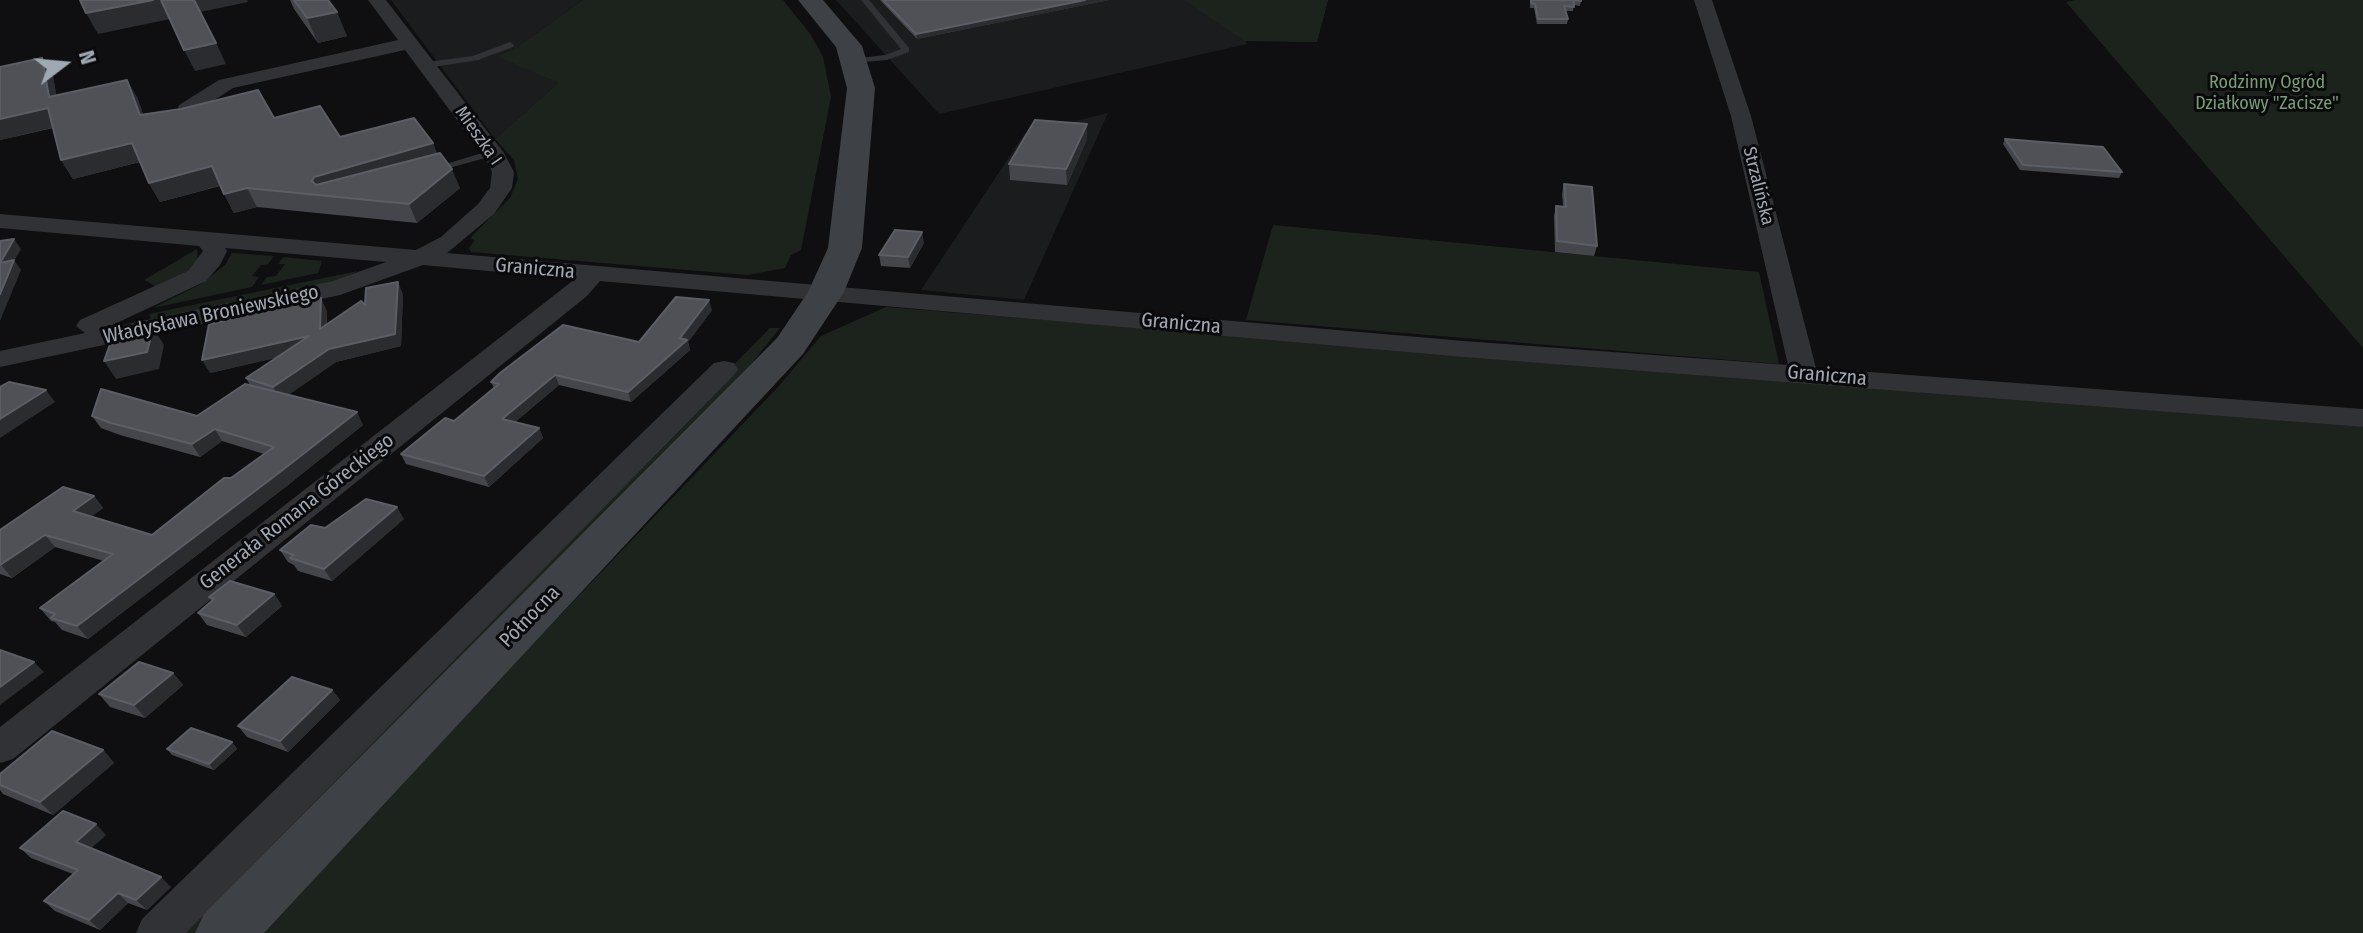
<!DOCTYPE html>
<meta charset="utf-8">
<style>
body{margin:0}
#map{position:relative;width:2363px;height:933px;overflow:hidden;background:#0f0f11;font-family:"Fira Sans Condensed",sans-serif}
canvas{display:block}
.north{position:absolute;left:24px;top:24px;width:80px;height:80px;-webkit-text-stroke:6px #0a0a0c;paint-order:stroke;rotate:74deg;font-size:22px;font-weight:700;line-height:32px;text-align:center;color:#a0a8b2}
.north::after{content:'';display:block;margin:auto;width:28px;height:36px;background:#a0a8b2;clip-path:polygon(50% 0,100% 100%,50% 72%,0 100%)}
</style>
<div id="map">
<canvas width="2363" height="933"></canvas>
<div class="north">N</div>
</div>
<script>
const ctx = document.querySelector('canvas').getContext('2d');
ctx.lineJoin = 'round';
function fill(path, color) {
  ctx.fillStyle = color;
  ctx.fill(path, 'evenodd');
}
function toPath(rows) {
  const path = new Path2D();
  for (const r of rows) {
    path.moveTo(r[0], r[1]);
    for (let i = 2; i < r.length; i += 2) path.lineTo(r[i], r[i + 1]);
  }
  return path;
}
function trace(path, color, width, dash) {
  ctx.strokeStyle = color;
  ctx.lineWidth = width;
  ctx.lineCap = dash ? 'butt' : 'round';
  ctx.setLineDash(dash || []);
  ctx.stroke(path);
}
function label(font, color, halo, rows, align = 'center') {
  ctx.font = font + ' "Fira Sans Condensed",sans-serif';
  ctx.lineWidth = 6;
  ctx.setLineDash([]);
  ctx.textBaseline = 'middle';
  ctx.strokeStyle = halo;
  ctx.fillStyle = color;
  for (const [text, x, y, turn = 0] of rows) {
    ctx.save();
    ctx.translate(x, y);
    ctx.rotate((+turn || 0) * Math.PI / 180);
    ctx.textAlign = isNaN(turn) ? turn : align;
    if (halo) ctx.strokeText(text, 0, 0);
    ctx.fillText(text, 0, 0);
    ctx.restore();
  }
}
fill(toPath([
 [391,0,583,0,514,49,499,55,558,83,495,139],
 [836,0,1328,0,1317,42,1246,41,1247,44,939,114],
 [1108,113,1024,300,921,290,1025,133]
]), '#1b1c1e');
fill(toPath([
 [583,0,783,0,811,35,823,57,831,97,801,250,791,255,785,268,747,275,471,252,469,248,475,240,470,238,510,198,518,179,514,160,495,139,558,83,497,56,514,49],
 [1185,0,1328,0,1317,42,1244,41],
 [2075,0,2363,0,2363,348,2066,2],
 [1273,225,1759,272,1779,364,1246,320],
 [197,249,198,261,191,271,161,289,144,280],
 [232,253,274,256,268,264,261,265,252,276,259,277,252,287,153,308,201,284,225,265],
 [283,257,322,261,318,273,261,285,267,277,276,276,285,264,278,264],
 [358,271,341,280,151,320,149,314],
 [886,307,2363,427,2363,933,257,933,778,387,821,336],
 [770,328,780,328,751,364,206,933,171,933]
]), '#1c231c');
fill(toPath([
 [861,0,869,0,909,48,909,52,887,60,852,63,852,59,885,55,901,49,861,0],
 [510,42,514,45,513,47,478,60,427,68,422,65,427,62,473,56,510,42],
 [492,150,497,153,496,155,431,173,426,170,492,150]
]), '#303236');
fill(toPath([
 [368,0,386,0,504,153,514,172,512,188,494,214,447,253,1464,341,1788,365,1731,116,1694,0,1712,0,1751,116,1816,368,2363,409,2363,427,1464,357,600,281,587,296,13,759,0,763,0,727,575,279,423,265,340,295,0,367,0,351,85,333,76,326,80,320,188,271,203,251,199,246,0,228,0,214,416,250,441,237,478,204,490,188,492,172,486,159,405,50,233,88,196,112,191,124,177,124,174,120,179,105,219,80,398,40,368,0],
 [225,248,386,262,333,281,104,329,206,281,220,265,227,251,225,248],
 [724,361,734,363,738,369,734,375,186,933,136,933,142,919,714,363,724,361]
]), '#303236');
fill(toPath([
 [798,0,823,0,862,46,875,88,862,248,844,292,803,354,264,933,195,933,204,914,777,338,808,292,828,248,847,88,836,47,798,0]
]), '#3e4146');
fill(toPath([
 [290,0,328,0,347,36,318,43,294,9],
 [880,0,1109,0,917,39],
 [1530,0,1581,0,1580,6,1574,5,1573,11,1565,11,1568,19,1567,24,1537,24,1534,8,1530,8],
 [0,67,53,76,56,95,137,97,143,114,274,118,340,137,433,143,437,154,460,188,417,223,257,207,234,213,220,186,160,202,149,183,140,162,73,179,61,160,53,128,0,140],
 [1087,139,1067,185,1010,180,1009,164],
 [2005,139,2122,172,2119,178,2020,170,2003,144],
 [1564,184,1597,246,1594,256,1555,252,1554,216,1556,206,1563,206,1562,194],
 [924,243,910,268,881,266,879,255],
 [403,294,401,346,336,362,288,395,363,425,288,485,88,639,62,630,55,622,51,621,40,608,104,561,55,547,12,578,0,574,0,530,94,496,103,508,92,516,152,535,264,454,222,441,200,457,120,435,101,428,92,416,197,416,250,385,246,378,278,357,210,373,327,311,327,324,365,305],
 [712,310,688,342,690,350,631,402,559,385,515,422,539,428,543,438,489,487,406,464,401,454,454,421,494,388,491,382,639,342],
 [404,519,332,581,298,571,294,565,288,562,280,550,325,528],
 [274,594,282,606,246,637,207,625,198,613,212,601,209,597],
 [173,673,183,685,145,718,110,707,99,694],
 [332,690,340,700,288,752,247,737,238,726],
 [232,742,237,749,214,770,172,755,167,749],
 [103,750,114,763,53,815,3,794,0,790,0,774],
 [106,835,91,848,171,887,147,910,128,903,100,930,55,911,44,901,73,874,31,858,20,848]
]), '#45464c');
fill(toPath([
 [153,0,161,0,170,19,98,34,86,13],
 [194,0,247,0,248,2,200,12],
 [1085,0,1109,0,917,39,916,34],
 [337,12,347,36,318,43,307,18],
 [216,43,226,64,195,71,184,50],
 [42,58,53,76,60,115,49,97],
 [127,80,137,97,150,133,140,115],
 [48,108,59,126,0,140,0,119],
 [1087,124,1087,139,1067,185,1066,169],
 [132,143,143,161,73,179,61,160],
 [433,143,440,162,323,196,312,181,314,177],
 [212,166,222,185,160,202,149,183],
 [452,169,460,188,417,223,409,204],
 [247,188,257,207,234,213,224,194],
 [922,232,924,243,910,268,908,257],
 [14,239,21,249,7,273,0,263],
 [14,260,21,270,0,321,0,294],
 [398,282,403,294,401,346,336,362,281,400,273,387],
 [321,298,327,311,326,342,320,329],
 [709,300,712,310,688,342,690,350,631,402,628,392,680,338],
 [153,328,164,345,159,369,116,379,104,361],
 [309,336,316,349,210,373,202,360],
 [555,375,559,385,507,429,502,419],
 [46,390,55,402,0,438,0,419],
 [357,412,363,425,288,485,88,639,77,626],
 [539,428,543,438,489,487,484,476],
 [215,429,222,441,200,457,192,444],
 [94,496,103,508,82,523,73,511],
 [397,507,404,519,332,581,324,569],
 [45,535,55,547,12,578,1,565],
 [274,594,282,606,246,637,237,625],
 [34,662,44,672,0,705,0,687],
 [173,673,183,685,145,718,134,705],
 [332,690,340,700,288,752,280,741],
 [232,742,237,749,214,770,209,764],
 [103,750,114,763,53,815,40,802],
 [96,824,106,835,86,852,76,842],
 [161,877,171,887,147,910,136,900],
 [118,893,128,903,100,930,89,920]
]), '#2b2c30');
const building = toPath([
 [80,0,153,0,86,13,80,0],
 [161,0,194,0,216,43,184,50,161,0],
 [294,0,328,0,337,12,307,18,294,0],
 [883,0,1085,0,916,34,883,0],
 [1531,0,1581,0,1581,1,1574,0,1574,7,1564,6,1568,19,1538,19,1535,4,1531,3,1531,0],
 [42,58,49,97,127,80,140,115,181,109,258,90,274,118,320,106,340,137,414,118,433,143,314,177,312,181,316,185,440,153,452,169,409,204,247,188,224,194,212,166,149,183,132,143,61,160,48,108,0,119,0,67,42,58],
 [1035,120,1087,124,1066,169,1009,164,1035,120],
 [2005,139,2103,147,2122,172,2023,165,2005,139],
 [1564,184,1592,187,1597,246,1557,241,1556,206,1566,207,1564,184],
 [895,230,922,232,908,257,879,255,895,230],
 [14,239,0,263,14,260,0,294,0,241,14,239],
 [398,282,395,334,329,349,273,387,246,378,309,336,202,360,209,324,225,321,226,318,321,298,320,329,361,301,365,305,366,288,398,282],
 [676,297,709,300,680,338,687,340,628,392,555,375,502,419,539,428,484,476,401,454,445,418,454,421,499,384,491,382,500,373,563,325,639,342,676,297],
 [153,328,147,352,104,361,113,336,153,328],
 [9,382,46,390,0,419,0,387,9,382],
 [245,384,357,412,280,472,77,626,51,618,55,614,40,608,113,554,45,535,0,565,0,530,63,487,94,496,73,511,152,535,224,478,231,478,274,447,215,429,192,444,111,423,92,416,101,389,197,416,245,384],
 [366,499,397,507,324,569,290,558,294,555,280,550,311,525,325,528,366,499],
 [230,581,274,594,237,625,198,613,214,599,209,597,230,581],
 [0,650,34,662,0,687,0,650],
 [139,662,173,673,134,705,99,694,139,662],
 [292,677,332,690,280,741,238,726,292,677],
 [191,728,232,742,209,764,167,749,191,728],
 [52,731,103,750,40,802,0,785,0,774,52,731],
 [63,811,96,824,76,842,161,877,136,900,118,893,89,920,44,901,78,870,20,848,63,811]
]);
fill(building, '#4f5157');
trace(building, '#5b5e65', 2);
label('18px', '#789e76', '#0a0a0c', [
 ["Rodzinny Ogród",2267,83],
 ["Działkowy \"Zacisze\"",2267,104]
]);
label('18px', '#a0a8b2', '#0a0a0c', [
 ["Mieszka I",478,136,55],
 ["Strzalińska",1758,186,76]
]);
label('20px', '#a0a8b2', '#0a0a0c', [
 ["Graniczna",535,269,5],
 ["Władysława Broniewskiego",211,315,-12],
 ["Graniczna",1181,324,5],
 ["Graniczna",1827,376,5],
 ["Generała Romana Góreckiego",297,512,-38],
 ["Północna",530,617,-46]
]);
</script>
